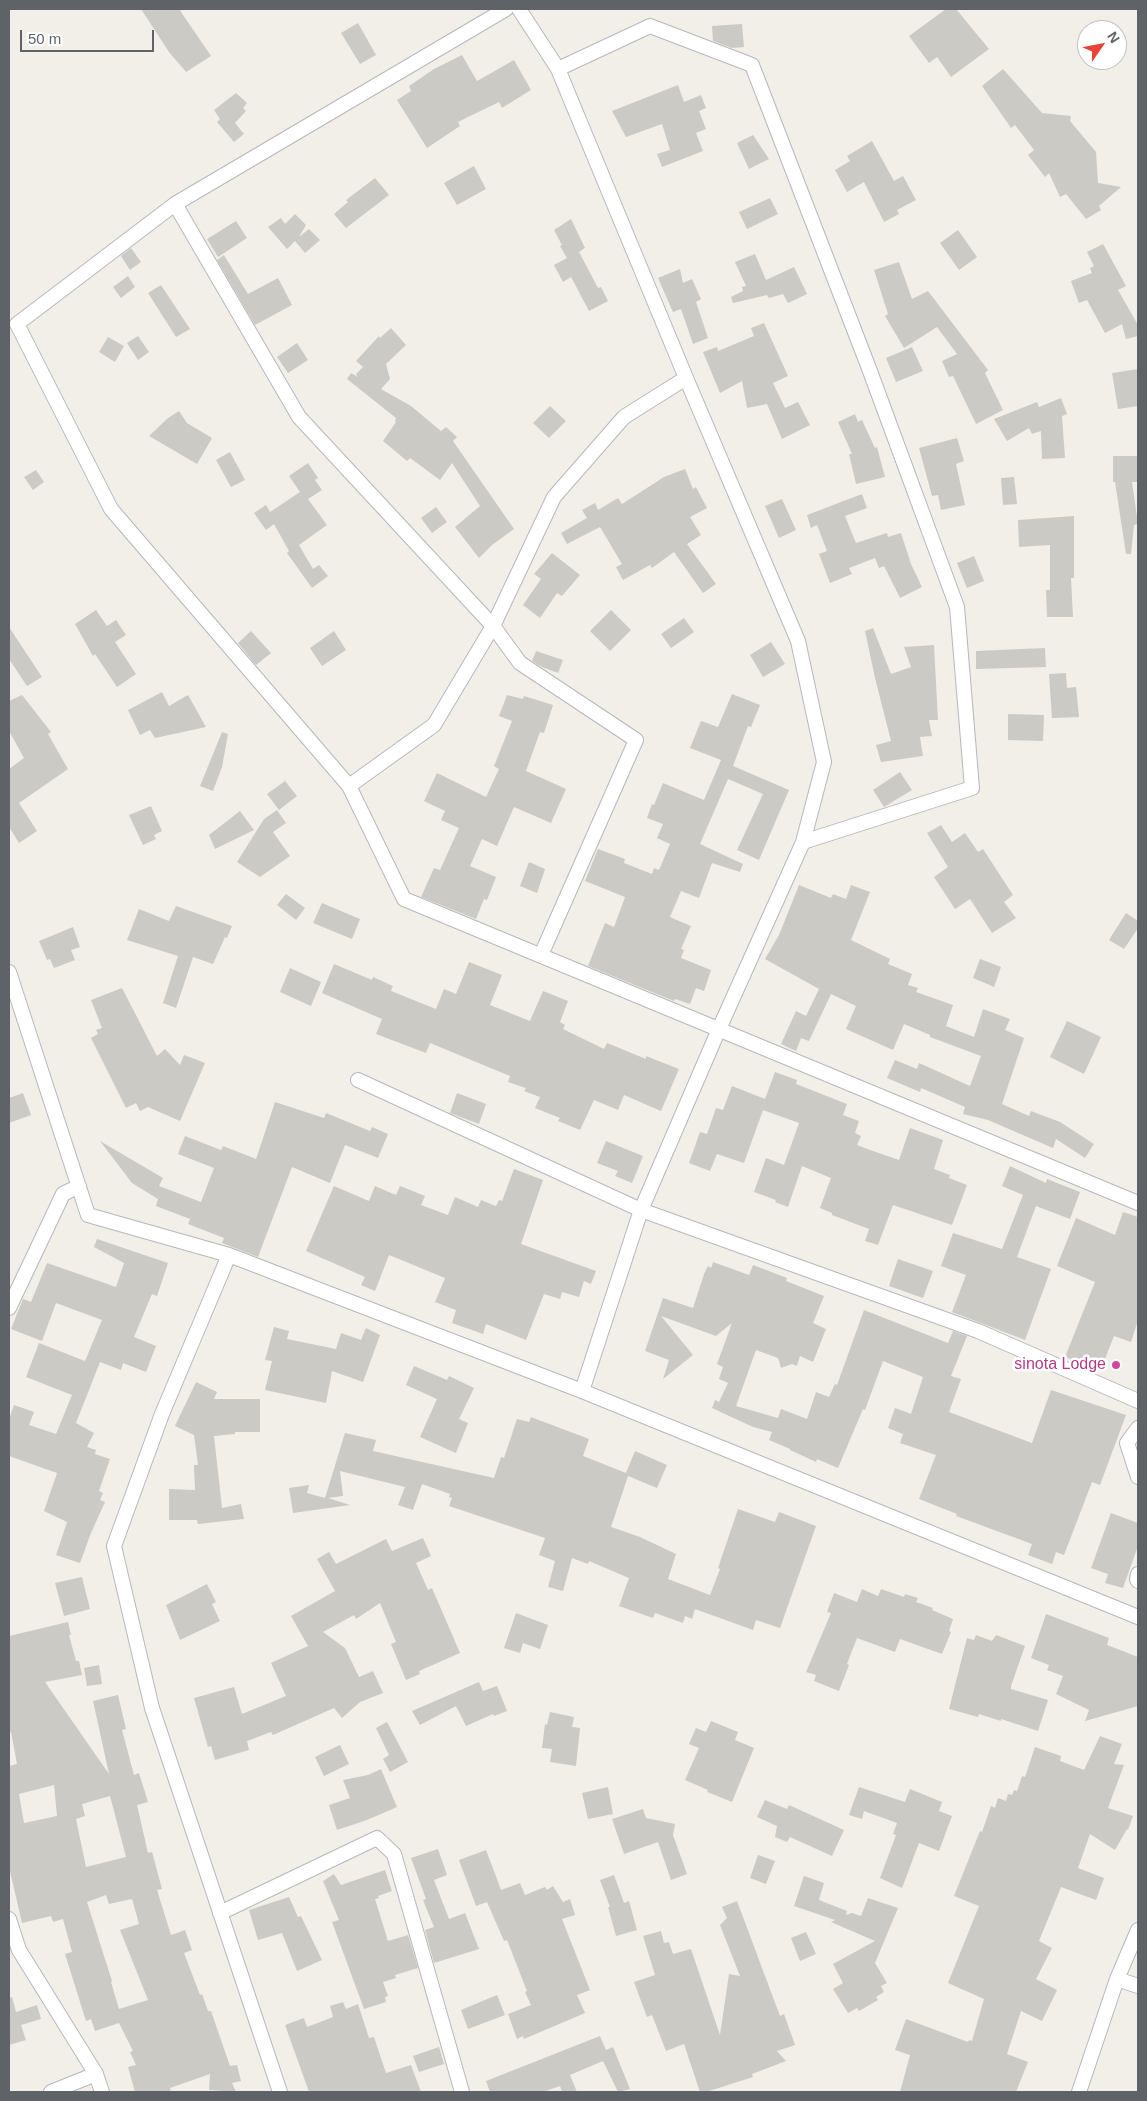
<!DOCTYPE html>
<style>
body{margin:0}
#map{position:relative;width:1147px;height:2101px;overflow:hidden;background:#f1efe8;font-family:Arial,sans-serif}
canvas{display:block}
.frame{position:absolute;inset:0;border:10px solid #5f6368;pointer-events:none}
.north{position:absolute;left:1077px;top:20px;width:50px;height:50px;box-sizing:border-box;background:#fff;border:1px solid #bfc1c3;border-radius:50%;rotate:57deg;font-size:14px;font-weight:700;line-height:20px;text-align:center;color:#5f6368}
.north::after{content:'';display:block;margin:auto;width:18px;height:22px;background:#ea4335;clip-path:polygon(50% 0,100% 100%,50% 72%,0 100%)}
.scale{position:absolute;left:20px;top:30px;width:134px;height:22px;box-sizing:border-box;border:2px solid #5f6368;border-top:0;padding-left:6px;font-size:15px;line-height:18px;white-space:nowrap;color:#5f6368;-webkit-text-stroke:4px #fff;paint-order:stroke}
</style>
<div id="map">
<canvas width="1147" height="2101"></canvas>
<div class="frame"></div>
<div class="north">N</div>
<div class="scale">50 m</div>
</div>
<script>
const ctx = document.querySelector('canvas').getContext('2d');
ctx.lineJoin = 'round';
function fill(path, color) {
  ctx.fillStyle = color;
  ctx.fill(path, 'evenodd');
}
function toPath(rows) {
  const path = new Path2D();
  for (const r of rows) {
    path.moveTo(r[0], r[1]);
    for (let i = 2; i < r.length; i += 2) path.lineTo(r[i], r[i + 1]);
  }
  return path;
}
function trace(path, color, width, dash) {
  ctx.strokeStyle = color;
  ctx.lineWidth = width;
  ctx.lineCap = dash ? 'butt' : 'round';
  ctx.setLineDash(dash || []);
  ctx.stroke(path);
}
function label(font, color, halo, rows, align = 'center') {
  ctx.font = font + ' Arial,sans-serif';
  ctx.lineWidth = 5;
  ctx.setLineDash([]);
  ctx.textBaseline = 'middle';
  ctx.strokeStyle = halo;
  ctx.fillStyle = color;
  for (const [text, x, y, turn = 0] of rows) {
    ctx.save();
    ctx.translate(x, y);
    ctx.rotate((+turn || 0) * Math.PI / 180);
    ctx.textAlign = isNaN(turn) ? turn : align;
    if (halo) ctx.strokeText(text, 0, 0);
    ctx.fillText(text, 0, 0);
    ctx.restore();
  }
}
fill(toPath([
 [141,9,179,9,211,56,186,72,169,52],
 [946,9,956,9,989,49,951,77,937,57,929,63,909,36],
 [358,23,376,55,360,64,341,33],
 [742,24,744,47,732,48,713,41,712,26],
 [462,55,477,81,514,60,531,90,502,108,499,102,458,122,460,126,427,148,397,100,411,91,409,86,434,69],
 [1003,69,1042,113,1071,116,1070,121,1096,152,1098,183,1121,187,1099,206,1101,210,1086,219,1066,194,1060,197,1049,173,1045,177,1028,155,1034,150,1015,125,1011,128,982,86],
 [678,85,684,102,701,95,706,108,699,111,706,129,696,133,703,151,662,167,657,154,670,150,662,124,626,137,612,111],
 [236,93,247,103,243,108,246,111,235,123,244,134,234,142,217,122,220,119,214,110],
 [753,135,769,159,749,169,737,143],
 [872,141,894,181,903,176,916,200,897,210,899,214,884,222,864,182,847,192,835,170,850,161,847,156],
 [474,166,486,189,457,205,444,183],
 [375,178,389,195,346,228,334,214,348,202,346,200],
 [770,198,778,214,747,229,739,212],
 [295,214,306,225,299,237,309,229,320,240,305,253,295,241,287,249,268,227,281,218,285,224],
 [571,219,585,248,579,252,598,288,601,287,608,301,589,311,571,277,563,282,554,265,567,258,560,246,562,245,554,230],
 [236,221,247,238,218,257,207,239],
 [958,230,977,257,959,270,940,243],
 [1103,244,1126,286,1118,290,1138,325,1138,336,1126,339,1122,324,1105,333,1087,300,1079,303,1071,281,1092,273,1090,268,1094,266,1087,252],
 [131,248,141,262,130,270,121,256],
 [755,254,766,280,794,267,807,294,788,303,783,294,769,298,767,295,733,303,731,297,743,291,742,287,746,286,735,262],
 [224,255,248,294,278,278,292,305,255,325,217,260],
 [899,262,912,299,928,291,988,370,985,373,1003,410,976,424,953,376,949,377,942,361,957,354,937,327,904,348,885,316,888,314,874,270],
 [680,269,683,283,692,279,701,299,696,302,708,338,693,344,681,309,673,312,658,278],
 [128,276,135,287,121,298,113,287],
 [161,285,190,329,176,337,148,293],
 [764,323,788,376,773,383,785,408,798,402,810,425,782,439,767,404,747,408,742,381,720,393,703,352,717,347,718,351,754,336,751,328],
 [391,328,406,345,386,364,390,379,381,389,411,406,441,431,446,427,457,437,453,441,514,529,492,545,479,558,455,527,480,506,452,463,440,480,410,458,407,461,383,441,396,422,395,421,396,418,347,379,351,373,358,377,356,374,363,367,356,361,379,336,380,338],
 [138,336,149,352,138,360,127,343],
 [108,337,124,346,115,362,99,352],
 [297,343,308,360,288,373,277,357],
 [912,347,923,371,896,382,886,358],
 [1138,369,1138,406,1118,409,1112,373],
 [1061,398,1067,414,1062,416,1065,458,1042,459,1041,431,1032,434,1029,428,1007,441,994,419,1037,402,1039,407],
 [550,406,566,421,549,438,533,423],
 [179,411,187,423,212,438,197,464,149,436,168,418],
 [855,414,858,422,862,420,875,448,877,447,885,477,856,484,849,454,852,454,838,422],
 [957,438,964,461,956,464,965,505,941,510,938,495,932,496,919,448],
 [230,452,245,480,231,487,216,460],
 [1113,456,1138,456,1138,482,1132,482,1138,524,1134,525,1131,554,1126,554,1115,482,1113,482],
 [308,463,318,478,315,480,322,490,308,499,327,525,299,545,313,569,319,565,328,576,312,588,287,553,289,551,274,524,266,530,254,513,266,505,270,512,300,492,289,476],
 [685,469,693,489,696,487,707,508,690,517,701,535,687,544,716,584,703,593,674,552,652,568,650,565,623,580,616,567,622,564,600,527,567,544,561,533,587,518,582,510,595,503,598,510,618,498,622,504,664,477],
 [36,470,44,482,33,490,24,477],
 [1014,477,1017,504,1003,505,1001,478],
 [862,494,867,508,845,516,856,543,887,533,888,537,901,533,911,564,922,587,900,598,884,566,879,568,875,558,849,568,852,574,830,583,819,554,827,551,817,525,811,528,807,515],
 [782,499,796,530,779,538,765,506],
 [436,507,447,522,432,533,421,518],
 [1074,516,1074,578,1071,578,1073,617,1047,617,1046,590,1050,590,1050,545,1019,547,1018,520],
 [552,553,580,575,562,596,557,593,540,618,523,605,541,579,534,574],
 [974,556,984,581,967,588,957,563],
 [96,610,107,626,116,620,126,635,115,642,136,674,117,687,95,654,93,656,75,624],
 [611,610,631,630,610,651,590,631],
 [684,618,694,632,671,648,661,634],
 [9,627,42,677,27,686,9,659],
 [873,628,891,674,911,667,904,647,934,645,938,720,929,720,932,736,920,737,923,756,881,762,876,745,891,741,875,678,865,631],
 [251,631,271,653,256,665,238,643],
 [334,631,346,650,322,666,310,648],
 [771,642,785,664,763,677,750,655],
 [1045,648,1046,667,976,669,976,651],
 [536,651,563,660,558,673,542,667,532,661],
 [1066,673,1067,688,1076,687,1079,717,1052,718,1049,674],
 [162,692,169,706,188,695,206,727,155,738,150,730,140,735,128,710],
 [732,694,760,705,751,727,748,726,733,766,789,790,759,860,737,850,763,794,728,779,700,844,743,864,740,872,712,863,699,898,681,891,670,917,691,926,681,949,684,950,681,958,711,970,704,991,696,988,690,1004,675,999,674,1001,588,966,605,923,614,927,625,897,585,881,598,849,625,859,624,863,652,874,654,868,659,870,670,844,657,838,663,824,647,818,652,804,654,805,663,783,704,800,721,760,690,748,701,721,718,727],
 [22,695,51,732,48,734,68,769,19,803,37,831,19,843,9,827,9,769,24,758,9,731,9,701],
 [507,695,523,699,524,696,553,705,544,733,540,732,526,771,566,789,551,823,514,807,497,846,482,839,470,866,496,877,487,900,484,899,476,919,421,897,434,868,440,870,459,828,441,820,445,811,424,801,437,773,486,797,499,769,494,766,512,721,499,716],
 [1008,714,1044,715,1043,741,1008,740],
 [222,732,228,734,222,767,213,791,200,786],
 [900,772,912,790,884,807,873,790],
 [285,781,297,796,279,810,267,794],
 [151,806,162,831,154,835,156,839,143,845,129,815],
 [277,810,286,823,273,832,290,856,260,877,237,862,264,819],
 [240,811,254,830,215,849,209,835],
 [941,825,952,842,965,833,978,852,983,849,1013,895,1004,902,1016,918,992,933,970,899,955,909,934,877,948,867,927,833],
 [529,862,545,869,537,893,520,886],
 [799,885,831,898,833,894,846,899,851,885,870,892,851,940,890,959,888,964,912,974,908,985,918,988,916,992,953,1005,946,1026,974,1037,983,1009,1010,1019,1005,1030,1024,1038,1002,1104,1029,1116,1031,1111,1060,1122,1094,1144,1085,1158,1056,1139,1053,1148,988,1120,963,1114,965,1107,921,1088,920,1092,887,1078,895,1060,917,1069,919,1063,970,1086,981,1056,930,1037,930,1035,904,1024,893,1050,846,1029,856,1006,831,994,809,1041,801,1038,796,1051,781,1044,796,1011,806,1016,819,989,765,959,779,935],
 [286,894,305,908,296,920,277,905],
 [322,903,360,919,352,939,313,923],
 [176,906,232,926,227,938,225,937,213,964,193,957,176,1008,163,1003,178,956,127,940,139,909,169,921],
 [1126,913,1138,921,1138,928,1124,949,1109,940],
 [73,927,80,947,71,950,75,960,54,968,50,959,47,960,39,941],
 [980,959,1001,967,994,987,973,978],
 [469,962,502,975,490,1005,530,1021,543,991,568,1001,560,1022,565,1025,563,1029,604,1049,607,1043,646,1059,646,1056,679,1069,661,1111,624,1095,618,1110,594,1100,580,1130,558,1121,560,1118,535,1108,540,1097,524,1091,526,1088,508,1082,510,1076,430,1043,426,1053,376,1034,382,1019,322,993,334,964,372,980,373,977,393,986,391,991,436,1009,444,989,456,994],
 [290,968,321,982,311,1006,280,992],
 [122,988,157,1056,165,1049,180,1065,184,1055,205,1063,180,1121,148,1107,140,1111,136,1103,126,1108,91,1038,98,1034,96,1030,102,1028,91,1000],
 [1067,1021,1101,1037,1084,1074,1050,1057],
 [775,1072,797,1080,796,1084,847,1104,843,1115,859,1121,855,1133,861,1136,857,1145,870,1150,899,1160,910,1128,943,1140,934,1169,950,1175,949,1178,967,1185,952,1225,893,1205,878,1245,865,1241,869,1229,832,1215,832,1213,820,1208,831,1178,802,1166,788,1207,775,1202,776,1200,754,1192,766,1158,784,1165,799,1123,763,1110,744,1163,717,1154,710,1171,689,1163,700,1132,707,1134,716,1108,723,1110,732,1086,765,1099],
 [23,1093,31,1115,9,1123,9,1098],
 [457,1093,486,1104,479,1124,450,1113],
 [275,1102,324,1118,326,1113,370,1131,372,1127,388,1134,378,1158,345,1145,330,1183,292,1167,258,1257,222,1243,224,1238,188,1224,190,1219,156,1206,158,1199,132,1183,100,1141,163,1178,159,1186,201,1202,214,1168,178,1154,185,1136,221,1150,223,1146,256,1159],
 [606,1141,643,1156,632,1183,615,1176,618,1171,597,1163],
 [1010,1166,1046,1183,1047,1179,1080,1192,1070,1219,1036,1206,1017,1257,1051,1269,1025,1340,952,1312,966,1275,941,1266,953,1233,1002,1249,1023,1195,1002,1186],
 [514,1169,543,1180,521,1244,596,1271,591,1284,584,1281,579,1297,562,1292,560,1299,544,1294,526,1340,486,1324,483,1334,452,1323,456,1310,435,1302,445,1278,389,1255,375,1291,361,1285,365,1277,306,1251,334,1186,369,1201,375,1186,396,1195,400,1186,425,1196,421,1205,448,1215,455,1197,478,1207,481,1200,496,1206,499,1200,502,1201],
 [1123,1212,1138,1217,1138,1320,1131,1342,1114,1336,1103,1364,1099,1363,1097,1370,1065,1357,1095,1282,1057,1266,1076,1218,1115,1235],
 [97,1239,168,1263,157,1296,152,1294,134,1337,156,1346,146,1372,123,1363,121,1370,100,1362,76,1423,94,1433,87,1447,96,1450,95,1454,110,1459,99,1491,103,1493,100,1500,105,1502,91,1533,80,1563,56,1555,67,1522,44,1511,57,1473,9,1456,9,1419,14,1405,34,1412,29,1425,56,1434,72,1395,26,1377,39,1343,85,1361,102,1320,56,1303,42,1341,11,1329,23,1299,31,1302,47,1263,116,1287,124,1263,94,1247],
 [898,1259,933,1271,923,1298,889,1286],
 [713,1262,749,1275,753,1265,787,1278,786,1281,824,1296,813,1323,826,1329,813,1362,800,1356,797,1366,792,1364,781,1368,778,1358,756,1350,736,1406,778,1418,781,1409,807,1419,816,1392,829,1397,835,1384,837,1385,864,1310,948,1343,953,1331,967,1336,951,1376,961,1379,949,1412,1032,1443,1051,1390,1126,1415,1100,1485,1092,1482,1064,1555,1056,1552,1052,1564,1028,1555,1032,1544,956,1516,957,1514,919,1499,936,1455,900,1443,903,1434,888,1428,895,1408,911,1414,923,1377,883,1361,865,1410,863,1409,838,1468,817,1459,816,1462,790,1450,790,1449,769,1440,772,1432,753,1427,712,1408,715,1400,719,1402,728,1383,719,1379,723,1367,717,1364,732,1323,716,1336,661,1316,693,1355,663,1379,669,1360,645,1351,663,1298,693,1308,704,1274,708,1266,711,1268],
 [274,1327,289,1331,287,1339,336,1349,341,1333,361,1340,366,1328,380,1335,363,1382,332,1371,326,1403,265,1390,272,1361,265,1360],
 [414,1366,447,1380,449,1376,474,1388,459,1419,468,1423,456,1453,420,1437,437,1399,406,1385],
 [196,1382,217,1392,214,1399,260,1399,260,1432,235,1432,235,1434,214,1436,222,1508,241,1504,244,1519,198,1524,197,1520,169,1520,169,1489,195,1490,194,1465,198,1465,194,1435,175,1426],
 [531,1417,589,1439,583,1456,626,1473,635,1451,667,1465,657,1488,628,1476,611,1527,640,1537,676,1554,668,1579,710,1595,720,1569,718,1568,738,1509,775,1522,779,1512,816,1526,780,1628,756,1620,753,1630,695,1609,692,1619,685,1616,683,1623,655,1613,653,1618,619,1606,629,1578,589,1561,588,1564,572,1558,563,1591,548,1587,555,1561,539,1555,545,1538,449,1506,452,1498,449,1497,450,1494,422,1484,413,1510,398,1505,405,1487,340,1471,343,1496,328,1498,350,1505,293,1513,289,1488,309,1485,307,1493,325,1498,345,1433,376,1440,373,1451,494,1478,501,1457,504,1458,517,1419,529,1422],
 [1111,1513,1138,1523,1138,1546,1123,1588,1105,1583,1108,1574,1091,1568],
 [423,1538,431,1556,416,1563,428,1590,432,1588,460,1653,419,1671,420,1674,406,1680,391,1644,396,1642,380,1603,356,1619,354,1615,323,1632,345,1648,359,1677,373,1671,383,1693,360,1702,342,1718,334,1708,273,1735,271,1732,247,1741,249,1750,215,1760,211,1746,208,1747,194,1698,234,1687,242,1714,286,1696,271,1663,308,1646,291,1616,335,1591,317,1559,329,1552,336,1564,386,1539,392,1551],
 [82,1577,90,1609,64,1616,55,1583],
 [207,1584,216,1602,212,1604,220,1621,180,1640,166,1605],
 [862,1589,878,1596,881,1589,904,1597,905,1594,918,1598,916,1602,933,1608,932,1610,953,1619,949,1631,951,1632,942,1654,900,1639,895,1652,857,1638,847,1664,849,1665,839,1691,814,1681,816,1675,806,1672,831,1613,827,1612,834,1593,857,1602],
 [516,1613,548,1625,540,1649,523,1643,520,1653,504,1648],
 [1046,1614,1109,1638,1107,1645,1138,1657,1138,1706,1085,1721,1089,1710,1056,1694,1063,1676,1047,1670,1049,1665,1031,1658],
 [68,1622,71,1635,69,1635,76,1661,79,1661,82,1675,45,1682,109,1774,93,1701,118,1695,126,1729,122,1730,134,1775,139,1773,148,1802,137,1805,148,1853,152,1852,162,1889,157,1890,171,1935,185,1930,192,1950,184,1953,200,1995,202,1994,208,2011,211,2011,230,2066,237,2065,241,2081,232,2083,236,2092,209,2090,210,2074,170,2088,171,2092,135,2092,128,2067,136,2065,130,2052,133,2051,119,2023,95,2031,91,2019,86,2021,65,1954,72,1952,63,1919,53,1922,51,1916,22,1923,9,1867,9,1766,17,1764,11,1732,9,1733,9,1636],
 [54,1785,57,1816,24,1823,19,1794],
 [110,1796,126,1857,86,1867,76,1819,85,1816,82,1804],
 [106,1895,109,1904,132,1899,139,1924,120,1930,148,2000,119,2009,111,1982,112,1981,87,1902],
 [976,1635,992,1641,996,1635,1025,1646,1011,1686,1011,1689,1048,1700,1038,1731,1001,1719,1001,1721,979,1714,978,1717,949,1709,967,1638,974,1640],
 [99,1665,102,1684,87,1686,84,1668],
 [479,1682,483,1691,497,1686,507,1711,494,1716,493,1714,466,1726,456,1706,420,1725,412,1711],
 [550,1712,574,1717,572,1727,580,1728,576,1766,550,1762,552,1749,542,1748,545,1724,547,1725],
 [711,1721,738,1732,735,1740,754,1748,732,1802,707,1792,708,1790,685,1780,699,1748,689,1744,696,1728,706,1732],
 [387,1722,408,1762,390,1772,383,1759,389,1755,376,1728],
 [1100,1736,1122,1744,1114,1764,1124,1765,1108,1808,1133,1816,1128,1830,1127,1829,1115,1850,1090,1834,1078,1868,1104,1878,1096,1900,1061,1887,1039,1941,1052,1948,1036,1979,1057,1990,1042,2021,1021,2011,1007,2054,1028,2062,1016,2092,900,2092,910,2055,895,2050,906,2019,968,2042,969,2040,972,2041,984,1999,948,1983,979,1906,954,1896,980,1831,982,1832,991,1806,995,1808,998,1798,1006,1801,1008,1794,1012,1795,1014,1790,1017,1791,1022,1776,1025,1777,1035,1747,1061,1756,1060,1761,1084,1770],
 [340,1745,349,1764,324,1776,315,1757],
 [381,1769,397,1807,367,1820,337,1830,329,1805,350,1798,343,1780,368,1775],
 [608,1787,613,1814,588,1819,582,1793],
 [859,1787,905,1802,910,1789,942,1802,939,1811,952,1816,939,1851,919,1843,902,1888,880,1878,896,1835,893,1834,897,1823,864,1811,862,1819,849,1815],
 [765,1800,787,1809,789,1805,844,1830,832,1856,790,1837,787,1842,775,1837,777,1826,757,1817],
 [643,1809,646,1818,675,1824,673,1835,687,1874,671,1880,658,1842,624,1854,612,1819],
 [438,1849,447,1875,434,1880,449,1919,465,1913,479,1949,434,1963,425,1930,434,1927,423,1900,426,1899,411,1858],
 [486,1850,501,1890,520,1883,525,1895,545,1887,547,1890,553,1886,563,1902,570,1899,575,1915,562,1919,590,1990,577,1995,585,2013,524,2039,523,2036,517,2039,508,2014,531,2005,525,1992,527,1991,523,1981,507,1940,504,1941,487,1902,476,1906,459,1860],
 [758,1855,775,1861,766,1884,750,1878],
 [385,1870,392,1891,378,1896,379,1898,375,1899,388,1941,408,1935,418,1968,395,1975,396,1978,383,1982,388,1996,385,1997,386,2002,364,2009,332,1922,339,1920,323,1881,334,1874,341,1885],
 [614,1875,624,1903,629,1901,637,1930,616,1936,608,1907,610,1907,600,1880],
 [804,1876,824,1883,819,1900,847,1911,846,1915,852,1913,861,1916,868,1898,898,1908,875,1963,887,1983,881,1986,884,1992,876,1997,878,2000,859,2011,857,2008,848,2013,833,1989,843,1983,833,1964,875,1941,831,1922,835,1920,794,1906],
 [289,1897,298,1917,301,1916,322,1960,297,1971,282,1933,258,1940,249,1910],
 [737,1901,780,2016,784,2014,795,2045,777,2051,786,2061,752,2074,753,2077,706,2092,700,2092,684,2044,666,2051,652,2015,647,2017,634,1982,655,1975,643,1936,661,1931,664,1943,669,1942,673,1954,691,1949,720,2035,729,1974,740,1976,720,1925,727,1918,722,1907],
 [806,1932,816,1954,800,1961,791,1938],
 [497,1995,505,2015,468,2029,461,2010],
 [12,1997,16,2012,37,2005,41,2019,21,2025,26,2040,9,2045,9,1998],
 [343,2002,346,2009,358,2004,369,2038,374,2037,386,2073,411,2065,421,2092,309,2092,285,2025,304,2018,307,2027,333,2017,330,2006],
 [600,2036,606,2050,613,2047,630,2089,618,2092,603,2061,570,2075,577,2092,562,2092,560,2086,543,2092,490,2092,486,2081],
 [439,2047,444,2064,419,2072,413,2056]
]), '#cccac5');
const street = toPath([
 [506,9,175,204,17,324,111,509,349,786,404,899,1138,1203],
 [519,9,558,69,686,378,798,641,824,762,803,842,719,1029,641,1210,582,1391],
 [558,69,650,26,752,65,870,371,957,607,972,788,803,842],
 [175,204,299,417,493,626,520,663,636,740,541,955],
 [349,786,434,725,493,626,554,497,624,417,686,378],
 [9,972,88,1215,229,1255,582,1391,1138,1617],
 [358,1080,641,1210,978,1331,1138,1401],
 [229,1255,162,1414,114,1546,152,1708,280,2092],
 [9,1308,63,1194,79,1186],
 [1138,1428,1127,1443,1138,1477],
 [1138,1574,1137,1579,1138,1581],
 [220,1913,377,1838,394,1854,462,2092],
 [9,1919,19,1950,96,2074,102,2092],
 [1117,1979,1138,1986],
 [51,2092,96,2074],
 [1079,2092,1117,1979,1138,1930]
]);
trace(street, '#b5b8bc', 16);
trace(street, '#fff', 14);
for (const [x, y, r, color] of [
 [1116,1365,5,"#d1479c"]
]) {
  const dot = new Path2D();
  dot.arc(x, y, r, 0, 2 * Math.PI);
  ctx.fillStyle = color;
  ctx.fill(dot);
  trace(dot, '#fff', 2);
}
label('16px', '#b23c85', '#fff', [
 ["sinota Lodge",1106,1365]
], 'right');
</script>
